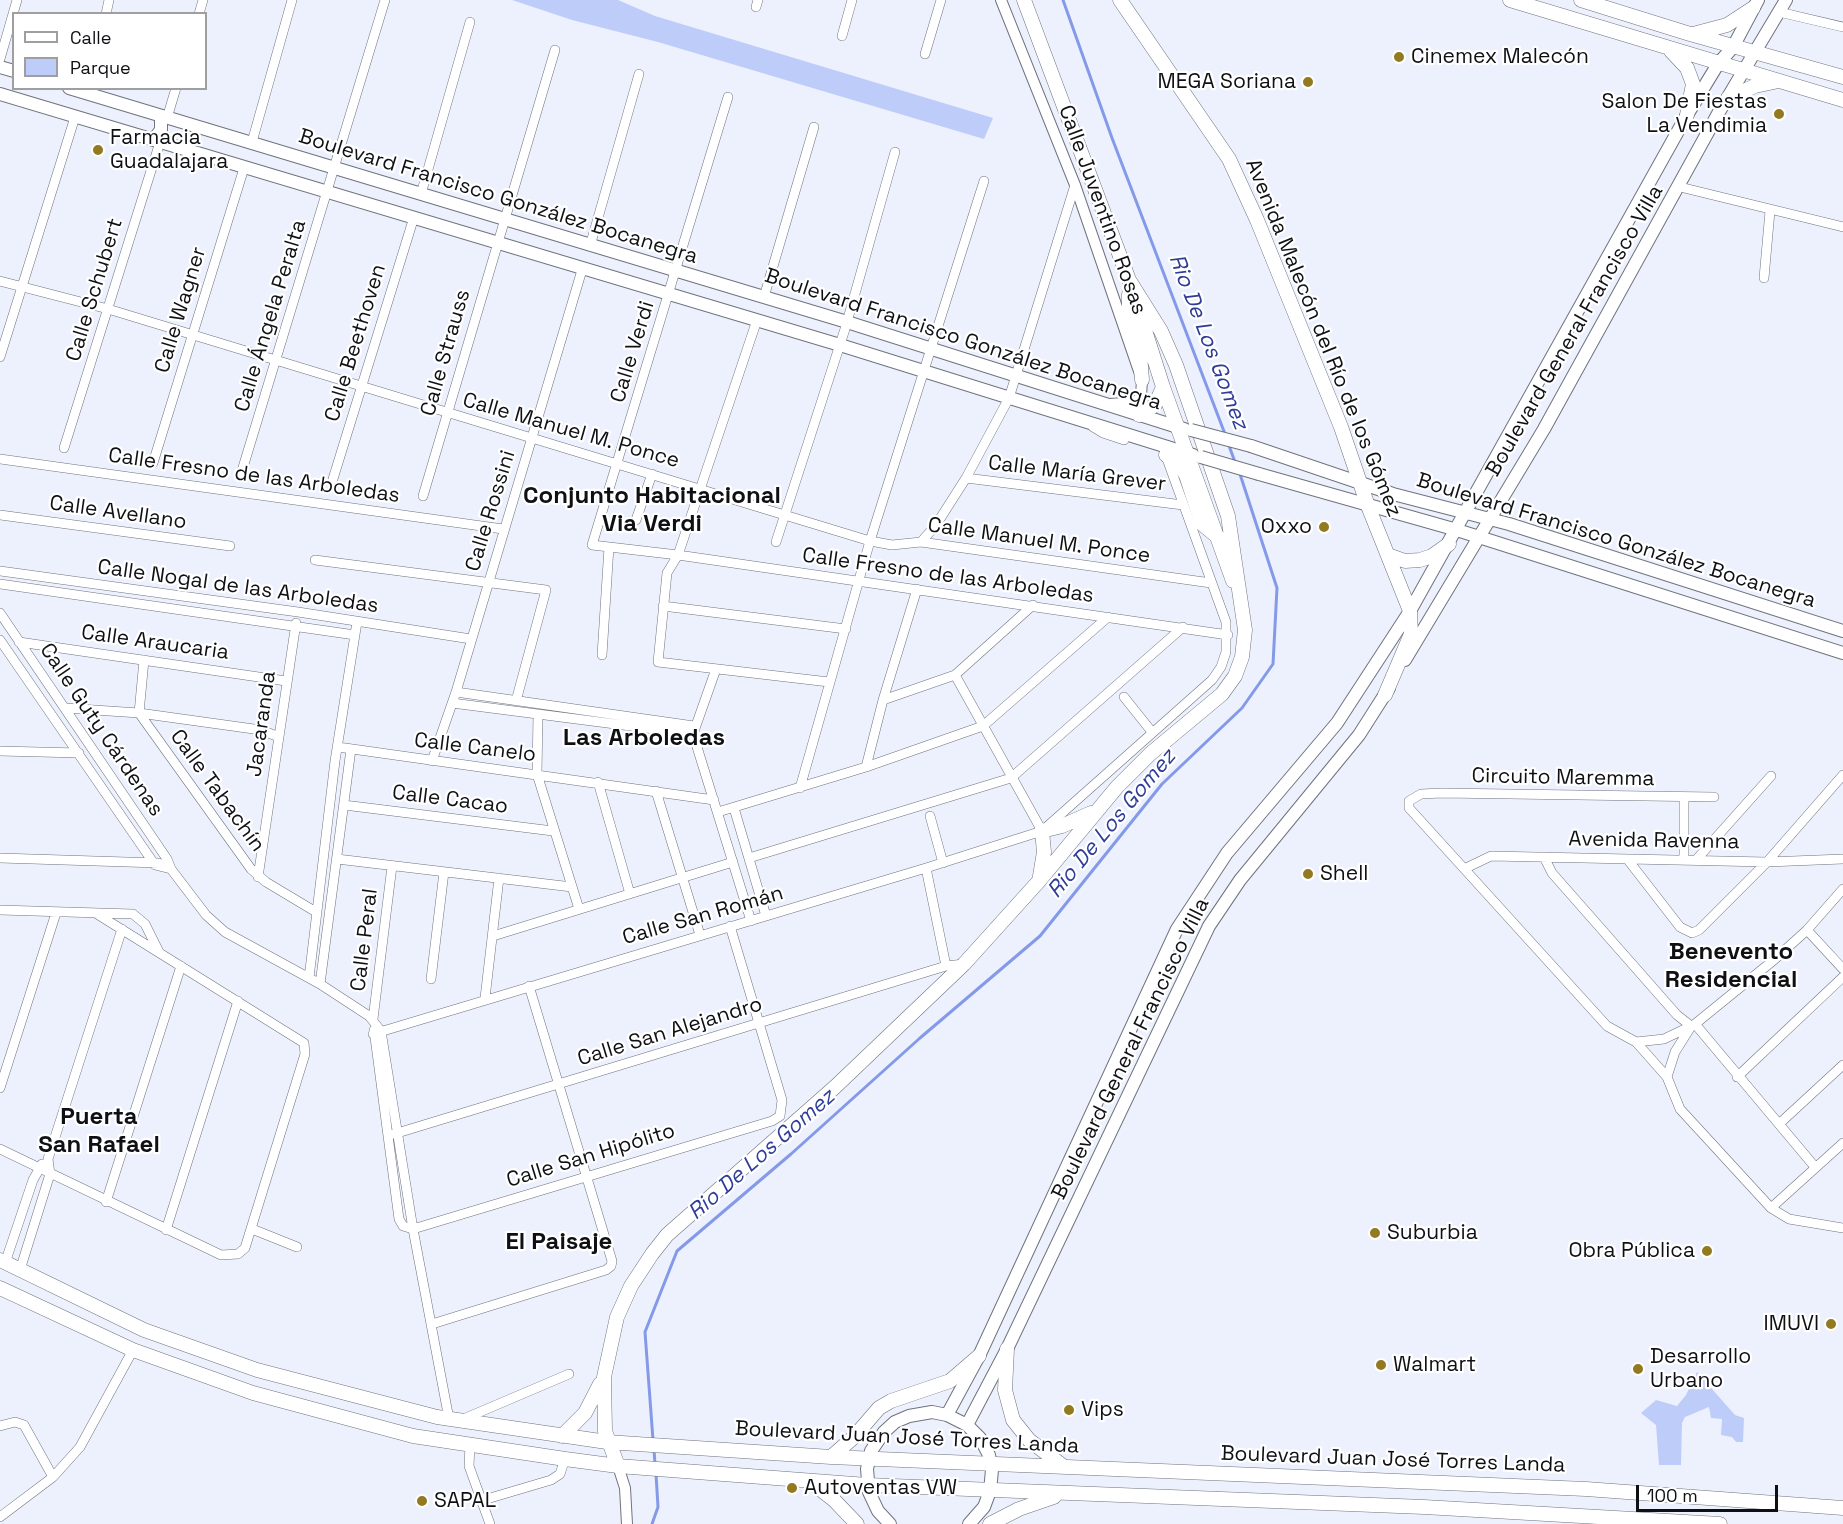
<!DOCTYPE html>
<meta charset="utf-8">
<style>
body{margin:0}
#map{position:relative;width:1843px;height:1524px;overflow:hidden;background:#edf1fd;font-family:"Space Grotesk",sans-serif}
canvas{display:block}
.legend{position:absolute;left:12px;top:12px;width:195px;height:78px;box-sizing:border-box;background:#fff;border:2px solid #9f9fa1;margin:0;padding:8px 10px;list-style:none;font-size:18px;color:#0f1014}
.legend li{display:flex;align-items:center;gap:12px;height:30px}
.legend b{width:30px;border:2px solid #9f9fa1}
.scale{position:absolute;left:1636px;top:1485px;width:142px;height:27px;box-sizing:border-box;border:3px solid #0f1014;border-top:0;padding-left:8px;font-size:18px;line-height:21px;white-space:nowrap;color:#0f1014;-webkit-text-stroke:4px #fff;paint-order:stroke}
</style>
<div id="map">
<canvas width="1843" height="1524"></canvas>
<ul class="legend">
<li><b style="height:8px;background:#fff"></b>Calle</li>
<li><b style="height:16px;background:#beccf9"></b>Parque</li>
</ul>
<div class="scale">100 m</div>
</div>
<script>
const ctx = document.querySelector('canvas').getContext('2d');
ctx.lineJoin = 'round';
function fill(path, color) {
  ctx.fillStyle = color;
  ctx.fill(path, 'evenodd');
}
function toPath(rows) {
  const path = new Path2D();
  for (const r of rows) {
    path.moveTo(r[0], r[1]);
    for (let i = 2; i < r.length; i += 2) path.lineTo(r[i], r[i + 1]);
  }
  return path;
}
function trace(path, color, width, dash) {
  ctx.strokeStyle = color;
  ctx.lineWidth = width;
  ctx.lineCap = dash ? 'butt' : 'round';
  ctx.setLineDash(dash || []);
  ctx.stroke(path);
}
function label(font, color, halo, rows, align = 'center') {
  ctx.font = font + ' "Space Grotesk",sans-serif';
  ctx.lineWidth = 4.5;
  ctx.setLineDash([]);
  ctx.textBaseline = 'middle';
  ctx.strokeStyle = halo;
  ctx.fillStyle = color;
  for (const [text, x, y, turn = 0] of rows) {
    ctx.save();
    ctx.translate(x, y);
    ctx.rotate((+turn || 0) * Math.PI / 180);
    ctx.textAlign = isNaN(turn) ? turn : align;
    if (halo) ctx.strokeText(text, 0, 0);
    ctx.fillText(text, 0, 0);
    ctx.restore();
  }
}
fill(toPath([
 [512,0,618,0,655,16,993,118,984,139,658,42,572,20],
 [1697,1372,1735,1415,1744,1418,1743,1442,1736,1442,1732,1437,1721,1435,1722,1419,1711,1418,1709,1407,1685,1417,1682,1423,1681,1465,1659,1465,1656,1425,1641,1413,1656,1400,1677,1406,1686,1395]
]), '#beccf9');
trace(toPath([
 [1063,0,1112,138,1225,434],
 [1228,443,1235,462],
 [653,1440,645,1332,677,1251,791,1154,920,1038,1040,936,1162,784,1242,708,1273,664,1277,588,1239,471],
 [654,1450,655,1464],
 [652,1524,658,1507,656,1474]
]), '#849ae8', 3);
const minor = toPath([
 [756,7,758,0],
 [1779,12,1843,27],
 [106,14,109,0],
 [199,14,203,0],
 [842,36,852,0],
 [925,54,941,0],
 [0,59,17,0],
 [728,97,592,545,678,555,1228,635],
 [167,118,176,88],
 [252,142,292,0],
 [1680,187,1843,227],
 [421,194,470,22],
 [590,246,639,74],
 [1764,278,1770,211],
 [0,281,108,309,870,541,892,545,921,542,1211,583],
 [764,297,814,127],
 [757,320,678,555,667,573,658,662,829,682],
 [0,357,75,117],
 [1093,427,1103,433,1124,440],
 [64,448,160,142],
 [0,459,503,529],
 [153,463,244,168],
 [241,474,385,0],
 [966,478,1183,505],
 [333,479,414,217],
 [423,496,555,50],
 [0,515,230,546],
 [636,520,652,474],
 [776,542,845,329,895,152],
 [921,542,936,525,966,478,1009,398,1075,185],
 [315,560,546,590,516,701],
 [0,571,298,612,471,639],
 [0,584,355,635],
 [663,606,846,629],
 [0,613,167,859,171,869,206,915,225,932,320,984,369,1016,381,1031,413,1229,449,1419],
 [0,640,155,865,171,869],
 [19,642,286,681],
 [602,655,609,547],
 [144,660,139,713,251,869,266,882,316,912],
 [716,669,693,734,751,921],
 [955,675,1042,831],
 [456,692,694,726],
 [1124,697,1152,732],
 [883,700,955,675,1033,605],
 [452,703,693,734],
 [65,708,139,713,261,730,279,737],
 [538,714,537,774,579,909],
 [338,747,714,800],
 [0,751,79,753],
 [432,761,456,692,582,270],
 [866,767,883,700,917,589],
 [598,782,630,894],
 [800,788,870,541,984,181],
 [656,791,700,935],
 [1714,797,1442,793,1421,794,1409,801,1409,808,1607,1026,1636,1042,1667,1077,1680,1109,1771,1208,1789,1219,1843,1228],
 [1684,798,1684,860],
 [344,805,553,831],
 [734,808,766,916],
 [718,812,866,767,983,726,1108,617],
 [930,816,943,863],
 [1544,857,1552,873,1677,1015,1691,1026,1695,1024,1815,1167],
 [0,858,159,863],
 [749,858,1011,778,1183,627],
 [337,859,572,887],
 [1628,860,1680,927,1692,933,1699,930,1767,862,1843,775],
 [1696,860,1771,776],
 [926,868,946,966],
 [1466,868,1491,856,1767,862,1843,859],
 [258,877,296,623],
 [0,910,133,914,145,924,159,952],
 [1807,930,1843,969],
 [493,936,733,862],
 [309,978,335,761,357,622],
 [431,979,444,872],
 [320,984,351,749],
 [485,998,499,878],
 [373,1019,392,866],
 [1695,1024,1775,959,1807,930,1843,889],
 [374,1030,399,1219,403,1226,413,1229,772,1121,780,1116,782,1100,730,926],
 [373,1034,926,868,1042,831,1212,680,1221,667,1226,652,1226,622,1166,456],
 [1636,1042,1664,1039,1691,1026],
 [1667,1077,1675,1052,1690,1028],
 [1737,1077,1843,977],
 [0,1088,56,913],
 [1779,1124,1843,1065],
 [394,1134,946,966,964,964],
 [0,1149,221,1255,238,1254,245,1248,305,1054,304,1043,97,914],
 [106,1202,181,966],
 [1771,1208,1843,1143],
 [252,1229,297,1247],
 [166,1230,238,1001],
 [5,1263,33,1180,42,1164],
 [20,1270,50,1174,48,1159,122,929],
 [432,1324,606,1270,611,1266,612,1261,529,986],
 [461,1420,569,1374],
 [0,1426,15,1422,24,1425,53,1477],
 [470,1445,469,1466,490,1524],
 [480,1501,551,1480,560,1474,565,1459],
 [0,1517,53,1477,80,1447,133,1350]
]);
const tertiary = toPath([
 [1001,0,1075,185,1142,380,1141,396,1136,402,1110,404],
 [618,1466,625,1488,627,1524]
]);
const secondary = toPath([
 [0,67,14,71],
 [69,88,847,322,1184,429],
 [0,94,840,345,1193,455],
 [153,140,161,130,161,116],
 [1251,446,1393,494,1509,524,1843,631],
 [1259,474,1457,530,1843,653],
 [1405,660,1544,429,1719,112,1786,0],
 [947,1415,979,1356,1177,929,1227,853,1337,723,1410,611,1687,115,1718,64,1733,47,1758,0],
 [967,1425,1007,1349,1209,926,1240,880,1359,735,1389,688],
 [890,1524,878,1511,869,1492,867,1469,871,1451,884,1432,895,1422,909,1416,932,1412,947,1415,967,1425,980,1438,989,1455,992,1470,990,1491,984,1507,969,1524]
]);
const primary = toPath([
 [1120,0,1229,159,1257,220,1341,427,1368,506,1410,611,1411,634,1385,695],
 [1510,0,1843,100],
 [1581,0,1690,34,1843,77],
 [1693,34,1727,25,1753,8],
 [1671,51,1687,68,1693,84,1687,115],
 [1728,98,1755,86,1774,82],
 [1129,294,1129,312,1140,354,1142,380],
 [1136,302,1163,387,1233,581],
 [1139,415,1155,405,1163,387],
 [1166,455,1178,463,1186,475,1202,524,1219,538],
 [1388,555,1405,561,1420,560,1432,556,1449,544],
 [1040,876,1044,852,1042,831,1062,826,1091,813],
 [0,1260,144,1330,257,1370,437,1417,607,1442,831,1457,1586,1489,1843,1508],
 [0,1288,133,1350,253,1393,413,1436,565,1459,618,1466,867,1485,1424,1507,1720,1524],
 [1007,1349,1005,1390,1013,1420,1029,1440,1063,1466],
 [562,1436,585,1413,600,1384],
 [831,1457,854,1437,879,1408,891,1401,950,1381,979,1356],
 [618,1466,605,1431,604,1377,617,1317,631,1286,652,1254,667,1235,835,1087,964,964,1039,881,1117,787,1150,754,1222,694,1235,676,1242,657,1245,630,1228,516,1176,365,1161,331,1129,280,1024,0],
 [811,1482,834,1500,857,1524],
 [990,1524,1019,1509,1054,1497]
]);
trace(minor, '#6f737d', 10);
trace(tertiary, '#6f737d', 12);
trace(secondary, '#6f737d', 14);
trace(primary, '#6f737d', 15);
trace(minor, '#fff', 9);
trace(tertiary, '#fff', 10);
trace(secondary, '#fff', 12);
trace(primary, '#fff', 14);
const secondaryBridge = toPath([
 [1191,430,1251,446],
 [1201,457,1259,474]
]);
trace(secondaryBridge, '#6f737d', 14, []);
trace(secondaryBridge, '#fff', 12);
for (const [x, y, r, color] of [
 [1399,57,6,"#93791f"],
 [1308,82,6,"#93791f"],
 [1779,114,6,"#93791f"],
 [98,150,6,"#93791f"],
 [1324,527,6,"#93791f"],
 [1308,874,6,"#93791f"],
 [1375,1233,6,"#93791f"],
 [1707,1251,6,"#93791f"],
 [1831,1324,6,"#93791f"],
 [1381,1365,6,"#93791f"],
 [1638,1369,6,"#93791f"],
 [1069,1410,6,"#93791f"],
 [792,1488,6,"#93791f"],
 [422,1501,6,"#93791f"]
]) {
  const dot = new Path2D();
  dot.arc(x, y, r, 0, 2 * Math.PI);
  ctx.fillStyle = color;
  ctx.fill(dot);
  trace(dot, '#fff', 2);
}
label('21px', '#0f1014', '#fff', [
 ["Cinemex Malecón",1411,57],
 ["MEGA Soriana",1296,82,"right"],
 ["Salon De Fiestas",1767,102,"right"],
 ["La Vendimia",1767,126,"right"],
 ["Farmacia",110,138],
 ["Guadalajara",110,162],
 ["Oxxo",1312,527,"right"],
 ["Shell",1320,874],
 ["Suburbia",1387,1233],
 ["Obra Pública",1695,1251,"right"],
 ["IMUVI",1819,1324,"right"],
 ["Desarrollo",1650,1357],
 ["Urbano",1650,1381],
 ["Walmart",1393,1365],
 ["Vips",1081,1410],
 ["Autoventas VW",804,1488],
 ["SAPAL",434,1501]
], 'left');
label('21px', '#0f1014', '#fff', [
 ["Boulevard Francisco González Bocanegra",498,197,17],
 ["Calle Juventino Rosas",1102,210,70],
 ["Calle Schubert",95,290,-73],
 ["Calle Wagner",181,310,-73],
 ["Calle Ángela Peralta",271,316,-73],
 ["Boulevard General Francisco Villa",1575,331,-60],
 ["Avenida Malecón del Río de los Gómez",1323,338,68],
 ["Boulevard Francisco González Bocanegra",963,340,18],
 ["Calle Beethoven",356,343,-73],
 ["Calle Verdi",633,352,-73],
 ["Calle Strauss",446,353,-74],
 ["Calle Manuel M. Ponce",571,431,16],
 ["Calle María Grever",1077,474,7],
 ["Calle Fresno de las Arboledas",254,476,8],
 ["Calle Rossini",491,511,-73],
 ["Calle Avellano",118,513,8],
 ["Calle Manuel M. Ponce",1039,541,8],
 ["Boulevard Francisco González Bocanegra",1616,541,17],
 ["Calle Fresno de las Arboledas",948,576,8],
 ["Calle Nogal de las Arboledas",238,587,8],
 ["Calle Araucaria",155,643,8],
 ["Jacaranda",262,724,-82],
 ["Calle Guty Cárdenas",101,730,56],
 ["Calle Canelo",475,748,7],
 ["Circuito Maremma",1563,778,1],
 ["Calle Tabachín",217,791,54],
 ["Calle Cacao",450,800,7],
 ["Avenida Ravenna",1654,841,1],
 ["Calle San Román",703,916,-16],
 ["Calle Peral",365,940,-83],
 ["Calle San Alejandro",670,1032,-17],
 ["Boulevard General Francisco Villa",1131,1049,-64],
 ["Calle San Hipólito",591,1156,-17],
 ["Boulevard Juan José Torres Landa",907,1438,3],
 ["Boulevard Juan José Torres Landa",1393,1460,2]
]);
label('italic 22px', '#2f3d97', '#fff', [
 ["Rio De Los Gomez",1208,342,69],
 ["Rio De Los Gomez",1112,824,-50],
 ["Rio De Los Gomez",762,1155,-41]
]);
label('bold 24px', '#0f1014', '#fff', [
 ["Conjunto Habitacional",652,496],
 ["Via Verdi",652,524],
 ["Las Arboledas",644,738],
 ["Benevento",1731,952],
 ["Residencial",1731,980],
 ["Puerta",99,1117],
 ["San Rafael",99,1145],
 ["El Paisaje",559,1242]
]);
</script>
